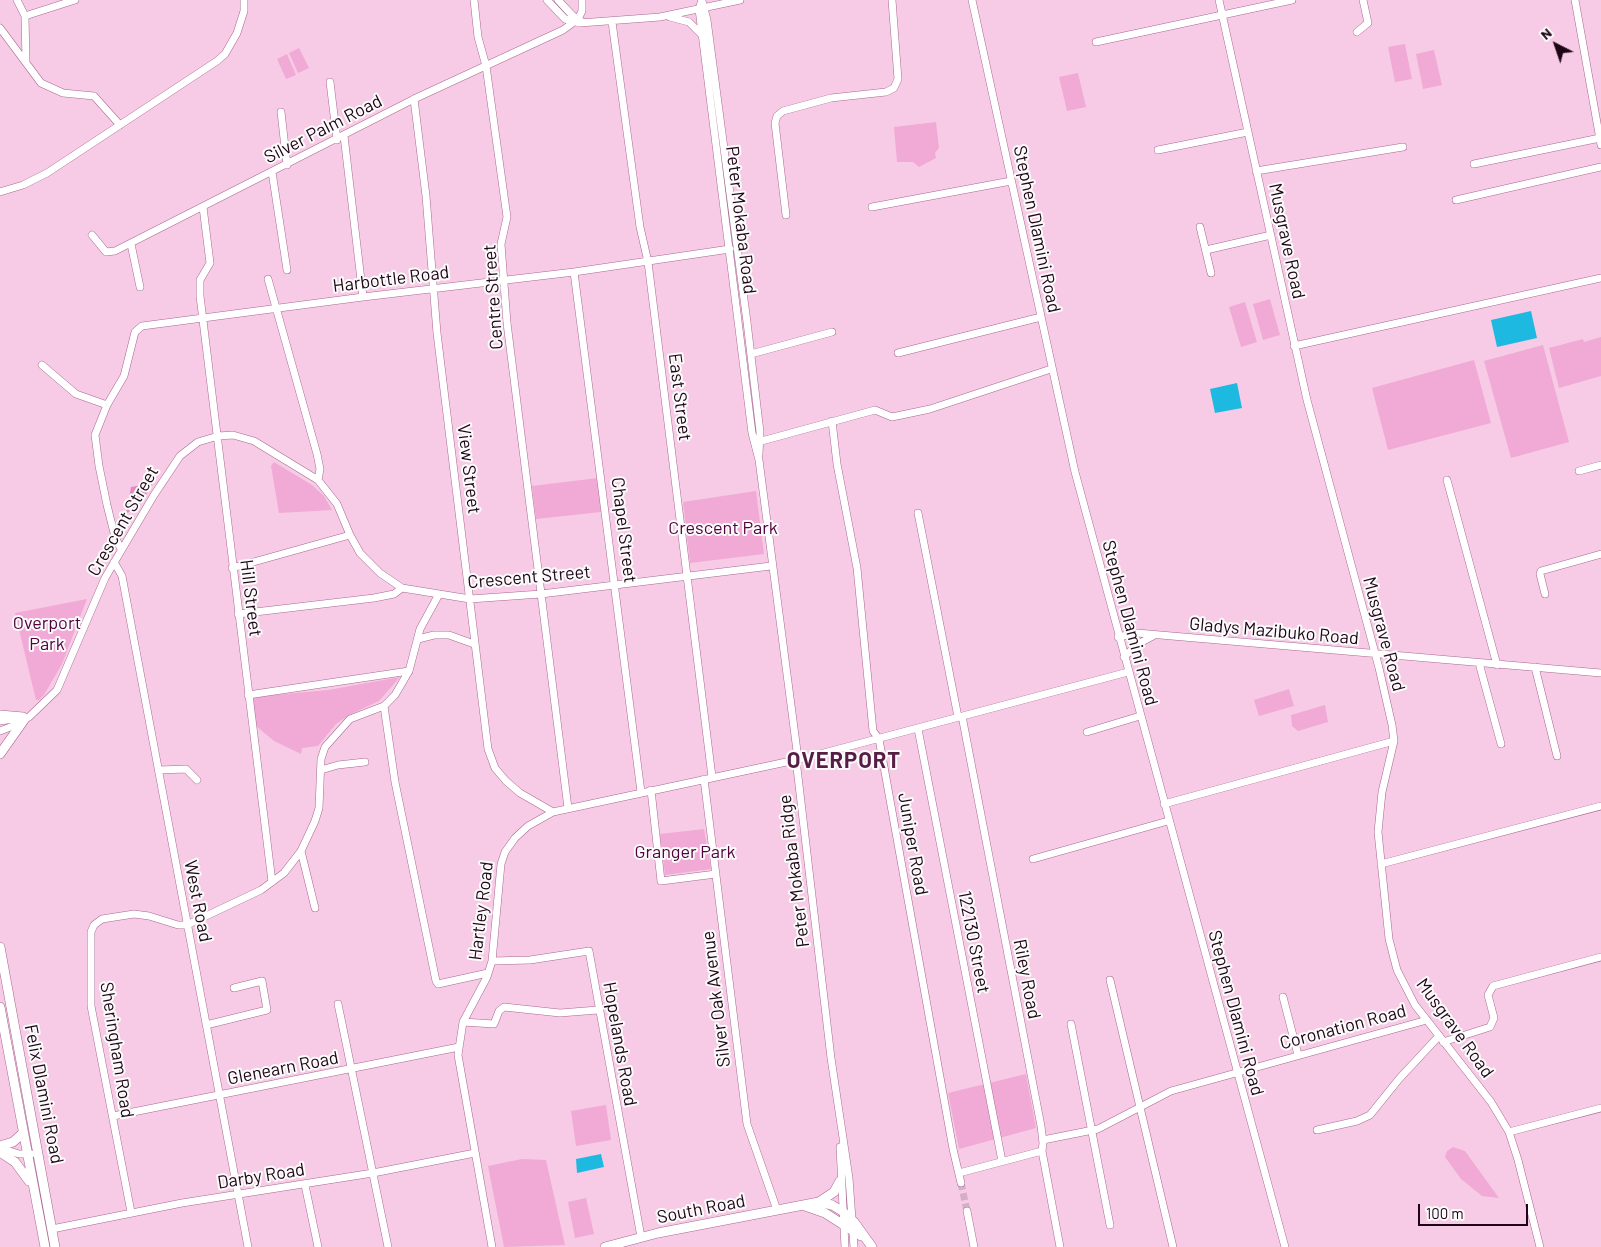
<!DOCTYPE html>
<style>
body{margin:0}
#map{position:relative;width:1601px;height:1247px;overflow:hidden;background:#f7cbe5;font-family:Barlow,sans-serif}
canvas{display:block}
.north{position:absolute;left:1531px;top:20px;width:50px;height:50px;-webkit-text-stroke:4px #fbfbfb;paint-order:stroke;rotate:319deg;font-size:14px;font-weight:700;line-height:20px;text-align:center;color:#1e0616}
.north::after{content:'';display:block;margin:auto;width:18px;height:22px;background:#1e0616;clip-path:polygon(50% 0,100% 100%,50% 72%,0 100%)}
.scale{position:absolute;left:1418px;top:1204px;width:110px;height:22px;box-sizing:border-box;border:2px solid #1e0616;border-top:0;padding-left:6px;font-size:15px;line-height:18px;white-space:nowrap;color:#1e0616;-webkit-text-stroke:4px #fbfbfb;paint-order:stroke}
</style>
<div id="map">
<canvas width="1601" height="1247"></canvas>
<div class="north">N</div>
<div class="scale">100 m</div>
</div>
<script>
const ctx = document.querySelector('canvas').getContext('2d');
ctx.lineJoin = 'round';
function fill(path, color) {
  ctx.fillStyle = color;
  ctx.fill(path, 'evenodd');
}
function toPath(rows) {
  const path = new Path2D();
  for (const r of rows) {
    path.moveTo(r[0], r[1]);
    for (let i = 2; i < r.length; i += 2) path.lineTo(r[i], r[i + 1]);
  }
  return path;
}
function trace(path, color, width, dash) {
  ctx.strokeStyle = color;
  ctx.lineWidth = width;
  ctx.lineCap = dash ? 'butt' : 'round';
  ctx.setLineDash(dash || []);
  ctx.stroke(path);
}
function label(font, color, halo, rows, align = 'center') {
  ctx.font = font + ' Barlow,sans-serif';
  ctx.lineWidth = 4;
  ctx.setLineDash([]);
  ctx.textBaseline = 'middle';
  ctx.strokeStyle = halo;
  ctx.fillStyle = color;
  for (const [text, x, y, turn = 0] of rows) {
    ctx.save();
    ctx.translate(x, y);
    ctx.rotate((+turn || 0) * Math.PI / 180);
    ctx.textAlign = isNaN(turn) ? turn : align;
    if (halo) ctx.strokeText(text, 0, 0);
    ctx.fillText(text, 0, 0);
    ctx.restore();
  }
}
fill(toPath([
 [1405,44,1412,79,1395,82,1388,47],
 [299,48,309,68,298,73,289,53],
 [1434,50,1442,85,1423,89,1416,54],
 [287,54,296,75,286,79,277,59],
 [1078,73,1086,107,1067,111,1059,77],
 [936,122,939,148,935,153,936,158,919,167,913,162,897,162,894,127],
 [1270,299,1280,335,1263,340,1253,304],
 [1245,302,1257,342,1241,347,1229,307],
 [1601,337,1601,376,1559,388,1549,348,1583,339,1584,342],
 [1543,345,1569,442,1511,458,1484,361],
 [1474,360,1491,423,1388,450,1372,388],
 [274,462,312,485,324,496,332,510,279,513,271,466],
 [598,478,601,512,536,519,532,486],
 [756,491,764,554,690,563,683,502],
 [87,599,62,664,44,695,39,700,36,700,15,613],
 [400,677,379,701,349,715,336,724,318,746,302,748,301,754,274,741,256,726,253,697,328,690],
 [1289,689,1294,706,1259,716,1254,700],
 [1325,705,1328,722,1298,731,1292,726,1291,715],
 [704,829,711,869,665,875,660,834],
 [1026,1074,1036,1128,959,1149,948,1093],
 [606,1105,611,1140,576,1146,571,1111],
 [1453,1147,1465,1151,1499,1198,1482,1196,1461,1179,1445,1157,1447,1151],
 [522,1159,546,1160,565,1245,504,1247,488,1166],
 [586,1198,594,1234,575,1238,568,1202]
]), '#f0aad5');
fill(toPath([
 [153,483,141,503,126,514,131,487]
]), '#e288c1');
fill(toPath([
 [1531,311,1537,338,1497,347,1491,320],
 [1237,383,1242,408,1215,413,1210,389],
 [601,1154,604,1167,577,1173,576,1159]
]), '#1eb9e1');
trace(toPath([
 [961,1183,967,1211]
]), '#d6adc6', 7, [7, 3.5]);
const minor = toPath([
 [17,0,25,16,26,62],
 [474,0,478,37,486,66,507,217,501,244,507,323,568,808],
 [547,0,565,19,580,23,660,17,740,0],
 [558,0,573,16,581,21],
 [702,0,699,9,752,433,759,460,797,751,797,768,831,1058,849,1178,854,1247],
 [972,0,1075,472,1285,1247],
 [1219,0,1307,400,1379,668,1392,725,1394,741,1382,792,1378,832,1389,939,1397,970,1415,1005,1491,1102,1509,1132,1518,1160,1540,1247],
 [1575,0,1601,145],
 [702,1,707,20,747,322,760,432,759,454],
 [25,16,75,0],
 [670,17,689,22,702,35],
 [612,22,640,227,648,262,712,777],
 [0,28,41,83,63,93,94,96,120,125],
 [1357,32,1368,23,1363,0],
 [1096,42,1292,0],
 [330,82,337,140],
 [414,99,426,196,437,333,488,749,495,768,506,781,520,793,553,812],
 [281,112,287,165],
 [344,136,363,297],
 [1158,150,1248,132],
 [1474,164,1600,138],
 [1256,171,1403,147],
 [272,172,287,270],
 [0,192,23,185,47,173,217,61,225,54,237,33,244,11,244,0],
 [1456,200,1601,167],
 [203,207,210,263,200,280,200,296,272,882],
 [872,207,1011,181],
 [786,215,775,123,777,116,783,111,831,98,886,92,894,88,898,79,892,0],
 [1200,227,1211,273],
 [92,235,106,252,115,251,414,99,563,30,578,19,582,11,582,0],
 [131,244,140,287],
 [1206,250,1271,235],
 [574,272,641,792],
 [268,279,317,454,320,469,318,480],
 [1294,346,1601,278],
 [898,353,1041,317],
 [751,354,832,332],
 [42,365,76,394,107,405],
 [832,421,837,464,857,568,873,731,879,739,953,1149,961,1183],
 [758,442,875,410,892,417,930,409,1051,369],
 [1579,471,1601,465],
 [1447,480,1497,665],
 [918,513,958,717],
 [121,549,115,537,107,505,99,466,95,435,107,405,124,376,135,332,142,326,363,297,574,272,730,249],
 [114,562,122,576,248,1247],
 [232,568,350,535],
 [1545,594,1540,574,1541,571,1601,554],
 [238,614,374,598,394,594,402,588],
 [1118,637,1137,633,1601,673],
 [418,639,434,635,449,635,474,644],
 [1124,657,1138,644,1153,636],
 [1479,663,1501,744],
 [1535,667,1557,756],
 [248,695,409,671],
 [384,706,395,782,436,981,438,984,488,973],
 [962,716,1041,1126,1043,1143,1042,1151,1060,1247],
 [0,721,14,719],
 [918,729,1002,1161],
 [0,731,13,726,29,717,57,690,105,578,154,495,180,456,198,442,218,436,233,435,254,441,318,480,337,504,350,535,360,553,380,573,402,588,470,599,541,594,771,566],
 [1087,732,1140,716],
 [159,770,186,769,197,780],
 [321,770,338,765,365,762],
 [704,779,747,1124,777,1210],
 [651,790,661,881,716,874],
 [1164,804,1394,741],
 [301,851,315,908],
 [1033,859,1168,821],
 [1381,864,1601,806],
 [492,961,530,960,589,951,641,1237],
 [1110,980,1173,1247],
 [1283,997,1298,1055],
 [338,1004,388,1247],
 [463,1022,494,1024,499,1011,504,1007,560,1013,598,1010],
 [1071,1024,1110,1225],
 [206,1025,267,1010,262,981,234,988],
 [1443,1042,1490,1027,1494,1018,1488,995,1493,986,1601,957],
 [113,1116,459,1047],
 [1317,1130,1357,1121,1370,1115,1399,1079,1439,1036],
 [1509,1132,1601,1108],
 [1043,1140,1098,1129,1171,1091,1427,1020],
 [840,1147,845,1247],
 [0,1148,19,1154,31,1154],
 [959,1173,1042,1151],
 [305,1185,318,1247],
 [967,1211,974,1247],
 [131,1212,91,1006,91,932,94,925,102,919,134,914,149,916,178,925,187,925,261,890,284,873,301,851,315,821,319,808,321,759,325,747,350,719,384,706,395,695,409,671,420,629,438,596],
 [52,1229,182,1203,373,1173,475,1153],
 [492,1247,458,1055,463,1022,487,977,492,961,501,864,505,852,515,838,528,826,553,812,805,758,1128,672]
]);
const major = toPath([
 [0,715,23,717],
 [0,754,24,720],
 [0,947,55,1247],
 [0,1007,45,1247],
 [0,1146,13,1142,23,1133],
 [0,1152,15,1162,29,1181],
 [819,1202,834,1192,840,1181],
 [805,1206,825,1213,861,1236],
 [605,1247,658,1233,819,1202,832,1205,842,1211,854,1222,872,1247]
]);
trace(minor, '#a96891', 8);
trace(major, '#a96891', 10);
trace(minor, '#fff', 7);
trace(major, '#fff', 9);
label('18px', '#1e0616', '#fbfbfb', [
 ["Silver Palm Road",323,129,-27],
 ["Peter Mokaba Road",741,220,83],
 ["Stephen Dlamini Road",1037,229,78],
 ["Musgrave Road",1287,241,78],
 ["Harbottle Road",391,279,-7],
 ["Centre Street",493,297,-94],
 ["East Street",680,397,83],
 ["View Street",469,469,83],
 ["Crescent Street",123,521,-60],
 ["Chapel Street",624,530,83],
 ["Crescent Street",529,577,-5],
 ["Hill Street",251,598,83],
 ["Stephen Dlamini Road",1130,623,75],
 ["Gladys Mazibuko Road",1274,631,5],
 ["Musgrave Road",1384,634,75],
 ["Juniper Road",913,844,80],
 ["Peter Mokaba Ridge",794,871,-97],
 ["West Road",198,901,79],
 ["Hartley Road",481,911,-83],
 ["122130 Street",974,942,79],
 ["Riley Road",1027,979,79],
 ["Silver Oak Avenue",716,999,-97],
 ["Stephen Dlamini Road",1236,1013,75],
 ["Coronation Road",1343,1027,-15],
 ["Musgrave Road",1455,1028,54],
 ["Hopelands Road",620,1044,80],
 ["Sheringham Road",117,1050,81],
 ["Glenearn Road",283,1068,-11],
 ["Felix Dlamini Road",44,1094,79],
 ["Darby Road",261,1176,-9],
 ["South Road",701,1209,-11]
]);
label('18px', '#53003f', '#fbfbfb', [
 ["Crescent Park",723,528],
 ["Overport",47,623],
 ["Park",47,644],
 ["Granger Park",685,852]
]);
ctx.letterSpacing = '1px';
label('bold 22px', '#571e45', '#fbfbfb', [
 ["OVERPORT",844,761]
]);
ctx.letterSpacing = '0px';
</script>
